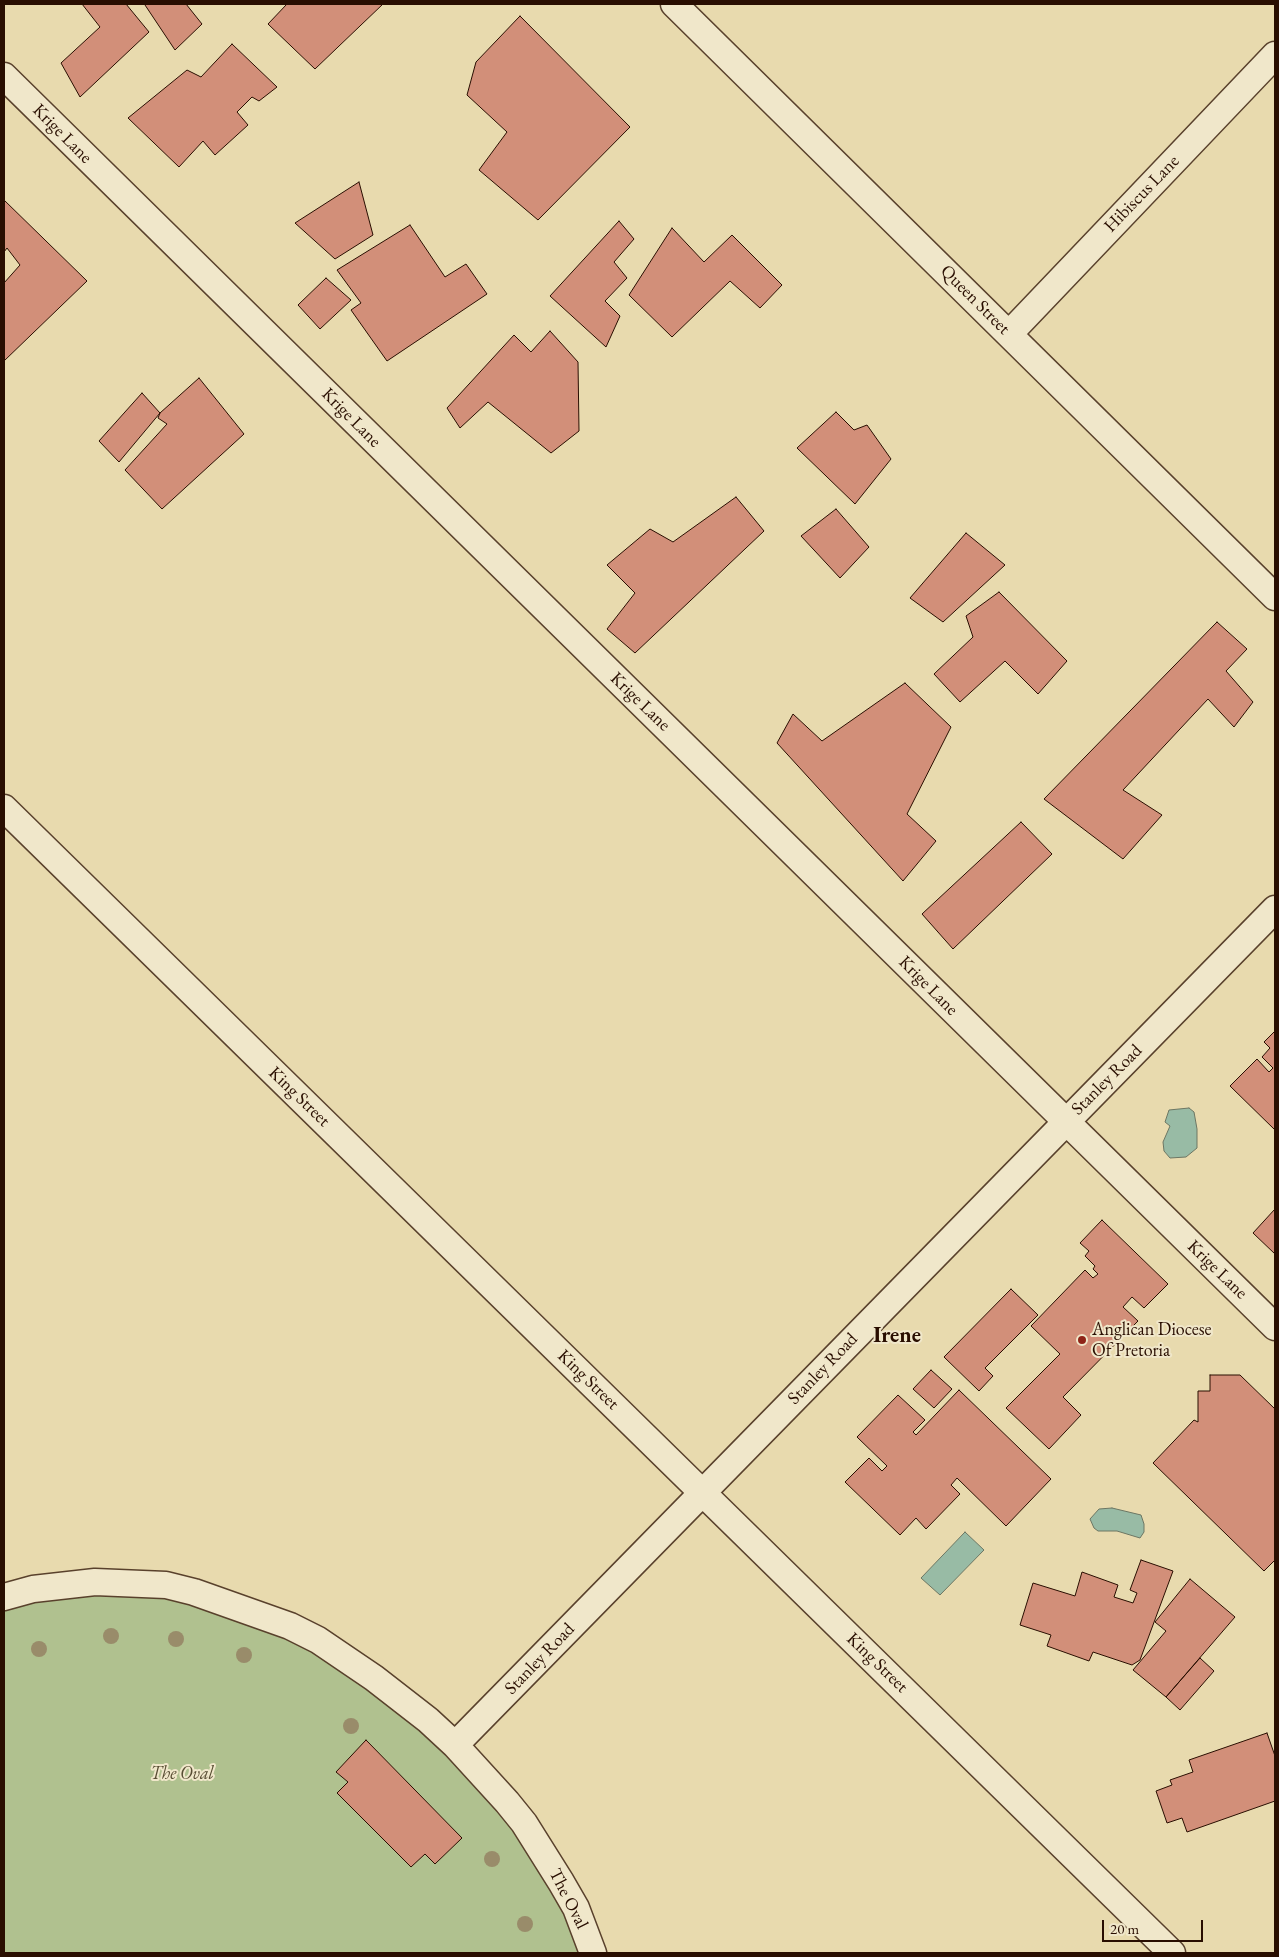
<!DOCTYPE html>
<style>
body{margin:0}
#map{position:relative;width:1279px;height:1957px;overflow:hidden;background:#e8daae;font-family:"EB Garamond",serif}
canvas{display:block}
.frame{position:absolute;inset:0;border:5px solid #290e01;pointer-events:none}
.scale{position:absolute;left:1102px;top:1920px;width:101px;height:22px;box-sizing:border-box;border:2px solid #290e01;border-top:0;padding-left:6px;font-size:15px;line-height:18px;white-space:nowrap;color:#290e01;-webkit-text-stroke:4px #f0e7ca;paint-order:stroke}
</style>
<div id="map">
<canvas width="1279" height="1957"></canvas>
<div class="frame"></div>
<div class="scale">20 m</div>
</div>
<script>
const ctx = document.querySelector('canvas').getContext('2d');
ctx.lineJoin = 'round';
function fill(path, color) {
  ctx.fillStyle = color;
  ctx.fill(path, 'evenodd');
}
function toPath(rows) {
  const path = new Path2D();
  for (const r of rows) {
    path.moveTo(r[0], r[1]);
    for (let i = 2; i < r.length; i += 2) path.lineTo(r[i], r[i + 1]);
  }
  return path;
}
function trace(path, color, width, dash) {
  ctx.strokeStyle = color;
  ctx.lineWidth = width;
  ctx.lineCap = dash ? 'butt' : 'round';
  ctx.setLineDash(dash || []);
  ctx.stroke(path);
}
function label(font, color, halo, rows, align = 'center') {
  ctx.font = font + ' "EB Garamond",serif';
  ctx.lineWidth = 4;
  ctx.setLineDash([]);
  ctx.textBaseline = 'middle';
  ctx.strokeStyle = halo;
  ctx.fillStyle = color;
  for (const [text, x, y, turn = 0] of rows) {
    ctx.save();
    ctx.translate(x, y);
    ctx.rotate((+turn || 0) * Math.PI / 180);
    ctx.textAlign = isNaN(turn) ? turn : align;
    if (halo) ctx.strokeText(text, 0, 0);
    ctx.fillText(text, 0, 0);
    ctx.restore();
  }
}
fill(toPath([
 [177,1579,315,1636,507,1804,592,1953,4,1953,4,1589]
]), '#b0c18f');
const water = toPath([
 [1189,1108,1194,1112,1197,1129,1197,1148,1186,1157,1170,1158,1164,1151,1163,1142,1170,1126,1165,1122,1169,1110,1189,1108],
 [1112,1508,1141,1515,1144,1524,1144,1532,1140,1538,1117,1531,1098,1531,1094,1528,1090,1519,1099,1509,1112,1508],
 [965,1532,984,1550,940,1595,921,1578,965,1532]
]);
fill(water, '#98bba5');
trace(water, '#6c7663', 1);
const building = toPath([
 [82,4,126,4,149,32,80,97,61,63,100,27,82,4],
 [146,4,186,4,202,24,175,50,145,5,146,4],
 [287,4,383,4,315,69,268,24,287,4],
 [520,16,630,127,538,220,479,170,507,132,467,95,476,62,520,16],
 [232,44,277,87,259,101,252,97,237,112,248,125,215,155,203,141,179,167,128,118,187,70,201,77,232,44],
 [359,182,373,235,335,259,295,223,359,182],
 [4,200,87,281,4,361,4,283,20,265,7,248,4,252,4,200],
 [619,221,634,239,614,262,627,278,605,301,620,316,606,347,550,296,619,221],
 [410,225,445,277,466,264,487,294,387,361,351,310,361,303,337,270,410,225],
 [672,228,704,262,732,235,782,285,760,308,730,281,672,337,629,295,672,228],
 [326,278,351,300,320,329,298,305,326,278],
 [550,331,578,362,579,431,551,453,488,402,460,428,447,408,514,335,531,352,550,331],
 [199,378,244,434,162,509,125,470,167,424,158,418,160,413,199,378],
 [142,393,160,413,119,462,99,441,142,393],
 [836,412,854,430,867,425,891,459,855,504,797,448,836,412],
 [736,497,764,531,635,653,607,629,635,593,607,565,650,529,673,542,736,497],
 [836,509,869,547,840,578,801,536,836,509],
 [966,533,1005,565,943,622,910,598,966,533],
 [999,592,1067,661,1038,694,1005,661,960,702,934,674,973,637,966,616,999,592],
 [1217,622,1247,649,1226,671,1253,702,1234,727,1208,699,1123,790,1162,815,1123,859,1044,799,1217,622],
 [905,683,951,727,907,814,936,841,903,881,777,743,793,714,822,741,905,683],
 [1021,822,1052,854,953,949,922,914,1021,822],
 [1275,1031,1275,1130,1230,1086,1257,1059,1269,1072,1273,1068,1262,1057,1270,1048,1264,1042,1275,1031],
 [1275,1209,1275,1254,1253,1233,1275,1209],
 [1102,1220,1168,1284,1144,1308,1132,1297,1123,1307,1138,1321,1063,1397,1081,1415,1049,1449,1006,1408,1060,1354,1031,1326,1085,1270,1093,1278,1098,1274,1093,1269,1095,1266,1085,1256,1089,1251,1080,1243,1102,1220],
 [1011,1289,1038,1315,985,1368,993,1376,979,1391,944,1357,1011,1289],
 [931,1370,952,1389,934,1408,913,1389,931,1370],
 [1210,1375,1240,1375,1275,1409,1275,1560,1264,1571,1153,1463,1194,1420,1198,1422,1198,1391,1210,1391,1210,1375],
 [959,1390,1051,1479,1006,1526,957,1478,951,1485,960,1494,926,1529,916,1518,900,1535,845,1482,869,1458,882,1471,887,1466,857,1437,898,1395,925,1420,913,1432,916,1435,959,1390],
 [1141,1560,1173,1571,1140,1660,1132,1665,1093,1652,1089,1661,1047,1646,1051,1635,1020,1625,1033,1583,1075,1596,1082,1572,1118,1585,1114,1597,1133,1603,1137,1593,1130,1590,1141,1560],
 [1190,1579,1235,1617,1166,1697,1133,1670,1166,1631,1155,1622,1190,1579],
 [1200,1658,1214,1671,1180,1710,1166,1697,1200,1658],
 [1267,1733,1275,1756,1275,1801,1187,1832,1182,1818,1167,1823,1156,1791,1172,1785,1170,1780,1193,1772,1189,1760,1267,1733],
 [366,1740,462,1838,435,1864,425,1854,411,1867,337,1793,348,1782,336,1772,366,1740]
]);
fill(building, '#d28f79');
trace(building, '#290e01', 1);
const street = toPath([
 [674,4,1275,597],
 [4,76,1275,1327],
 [1009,334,1275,55],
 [4,808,1172,1953],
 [4,1597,33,1589,95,1582,166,1585,194,1592,290,1626,318,1640,374,1678,428,1720,455,1745,507,1802,524,1823,561,1882,576,1908,593,1953],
 [455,1745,1275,909]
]);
trace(street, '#59412c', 29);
trace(street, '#f0e7ca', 26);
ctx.fillStyle = '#998c6a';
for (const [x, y] of [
 [111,1636],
 [176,1639],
 [39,1649],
 [244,1655],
 [351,1726],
 [492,1859],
 [525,1924]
]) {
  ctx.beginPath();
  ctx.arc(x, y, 8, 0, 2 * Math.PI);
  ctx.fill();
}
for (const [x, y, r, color] of [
 [1082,1340,5,"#8f2418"]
]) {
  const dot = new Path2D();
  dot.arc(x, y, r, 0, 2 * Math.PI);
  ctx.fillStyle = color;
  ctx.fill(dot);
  trace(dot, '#f0e7ca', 2);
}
label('18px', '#290e01', '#f0e7ca', [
 ["Krige Lane",62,134,45],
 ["Hibiscus Lane",1142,194,-46],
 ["Queen Street",975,300,45],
 ["Krige Lane",351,418,45],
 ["Krige Lane",640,702,44],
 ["Krige Lane",928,986,45],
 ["Stanley Road",1107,1080,-45],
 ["King Street",299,1097,44],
 ["Krige Lane",1217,1270,44],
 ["Stanley Road",823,1369,-46],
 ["King Street",588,1380,44],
 ["Stanley Road",540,1659,-46],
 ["King Street",877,1663,44],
 ["The Oval",568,1899,63]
]);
label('18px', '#290e01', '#f0e7ca', [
 ["Anglican Diocese",1092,1330],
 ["Of Pretoria",1092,1351]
], 'left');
label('italic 18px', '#584d33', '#f0e7ca', [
 ["The Oval",182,1774]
]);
label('bold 22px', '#290e01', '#f0e7ca', [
 ["Irene",897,1336]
]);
</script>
